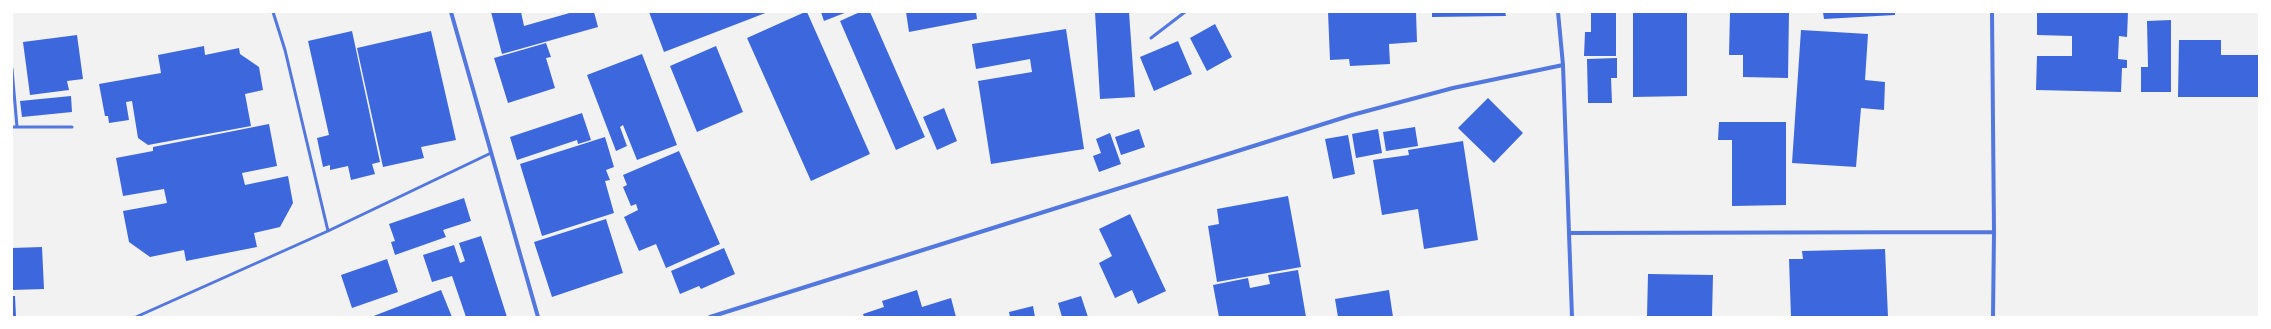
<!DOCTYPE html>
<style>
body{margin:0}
#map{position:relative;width:2271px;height:329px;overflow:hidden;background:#f2f2f2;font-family:"Alegreya Sans",sans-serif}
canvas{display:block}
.frame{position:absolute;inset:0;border:13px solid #fff;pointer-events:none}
</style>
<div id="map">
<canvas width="2271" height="329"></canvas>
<div class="frame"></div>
</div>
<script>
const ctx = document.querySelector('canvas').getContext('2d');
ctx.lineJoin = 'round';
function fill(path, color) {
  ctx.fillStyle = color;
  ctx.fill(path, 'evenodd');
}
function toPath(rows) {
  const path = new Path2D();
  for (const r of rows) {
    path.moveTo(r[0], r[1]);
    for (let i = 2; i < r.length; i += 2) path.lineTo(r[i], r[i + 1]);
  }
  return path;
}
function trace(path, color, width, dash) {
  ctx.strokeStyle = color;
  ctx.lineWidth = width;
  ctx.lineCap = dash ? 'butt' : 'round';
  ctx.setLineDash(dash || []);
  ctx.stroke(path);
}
fill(toPath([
 [491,12,521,12,524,26,573,12,594,12,598,27,502,54],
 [649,12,768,12,664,52],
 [805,12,807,12,870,154,811,181,747,38],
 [821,12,847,12,824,21],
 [860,12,870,12,925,137,896,150,840,21],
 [906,12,976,12,977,19,909,32],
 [1095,12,1129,12,1135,97,1100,99],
 [1328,12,1416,12,1417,42,1389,44,1390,64,1350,66,1349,59,1330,60],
 [1432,12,1505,12,1506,16,1432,17],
 [1591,12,1616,12,1616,56,1584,56,1585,32,1591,32],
 [1633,12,1687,12,1687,96,1633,97],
 [1730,12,1789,12,1788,78,1743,77,1743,55,1729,55],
 [1823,12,1895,12,1895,15,1824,19],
 [2037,12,2128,12,2127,37,2119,36,2118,59,2127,60,2127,68,2122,68,2121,92,2036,90,2037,56,2072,56,2072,36,2037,35],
 [2171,20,2171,92,2141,92,2141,67,2148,67,2147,21],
 [1215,24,1232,57,1207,71,1190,38],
 [1066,29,1084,149,991,164,978,81,1032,72,1030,59,976,69,972,44],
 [1801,30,1868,34,1865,80,1885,82,1884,110,1861,108,1856,167,1792,163],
 [352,31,380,162,372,164,375,174,351,180,348,166,330,170,330,165,323,167,317,138,329,135,308,41],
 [431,31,456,140,421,147,424,158,383,167,357,48],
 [77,35,83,79,67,81,69,90,30,95,23,42],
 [2179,40,2221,40,2221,55,2258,55,2258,97,2178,97],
 [1178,41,1192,74,1154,91,1140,57],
 [546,43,551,57,546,58,555,88,508,103,494,58],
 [204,46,205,55,239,48,240,54,259,67,263,90,245,94,251,126,148,145,138,138,132,101,126,102,129,120,109,123,108,116,105,116,99,84,161,73,158,55],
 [716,46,743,112,697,132,670,66],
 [642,54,677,145,637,160,623,125,620,127,627,146,616,151,587,75],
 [1617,58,1617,78,1611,78,1612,103,1588,103,1587,59],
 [71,96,72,112,22,117,20,101],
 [1488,98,1523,133,1494,163,1458,128],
 [944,108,957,141,937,150,923,117],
 [582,113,591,140,578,144,577,140,517,160,510,137],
 [1719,122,1786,122,1786,205,1732,206,1732,140,1718,140],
 [269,124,277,166,242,173,245,185,288,176,293,203,280,227,254,233,257,247,186,261,184,250,150,257,129,242,123,211,167,203,164,189,123,196,116,158,153,151,153,147],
 [1415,127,1418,146,1386,151,1383,132],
 [1139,129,1145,147,1121,155,1115,137],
 [1378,129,1382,153,1356,158,1352,134],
 [1110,133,1121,164,1099,172,1093,156,1101,153,1096,139],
 [1348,135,1355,174,1333,179,1325,139],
 [605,137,614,167,606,170,610,180,605,181,614,213,542,236,520,164],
 [1463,141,1478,240,1424,249,1418,209,1382,215,1373,160,1409,155,1408,150],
 [679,151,720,244,666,268,656,244,639,251,624,217,638,210,636,204,631,206,623,187,627,185,623,175],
 [1288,196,1301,267,1217,282,1208,226,1219,224,1217,209],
 [464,198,471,221,443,230,446,237,395,255,391,242,395,241,389,224],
 [1130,214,1166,291,1138,304,1132,290,1115,298,1099,263,1112,256,1099,229],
 [606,219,623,273,552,297,534,242],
 [481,236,507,317,466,317,452,276,432,282,423,255,454,245,460,263,465,261,459,243],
 [42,247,44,289,12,290,12,248],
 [724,248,735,274,701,289,699,286,680,294,671,271],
 [1885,249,1888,317,1791,317,1789,259,1803,259,1802,251],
 [387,259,398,292,352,308,341,275],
 [1298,270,1306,317,1219,317,1213,285,1248,278,1250,288,1270,284,1268,275],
 [1648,274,1713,275,1712,317,1647,317],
 [441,290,452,317,371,317],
 [917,290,922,307,951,298,956,317,864,317,863,314,884,307,882,301],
 [1389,290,1393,317,1338,317,1335,299],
 [12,296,15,296,16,317,12,317],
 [1081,296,1088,317,1062,317,1058,303],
 [1033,306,1035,317,1010,317,1009,312]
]), '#3d67dc');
trace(toPath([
 [273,12,285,50,328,231],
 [1151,38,1185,12],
 [12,69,17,127],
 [12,127,72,127],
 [136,317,328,231,491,153]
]), '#5277de', 3);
trace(toPath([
 [451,12,538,317],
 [1558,12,1563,65,1572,317],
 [1992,12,1994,232,1993,317],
 [1570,233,1994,232],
 [710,317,1352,115,1453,88,1563,65]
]), '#5277de', 4);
</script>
